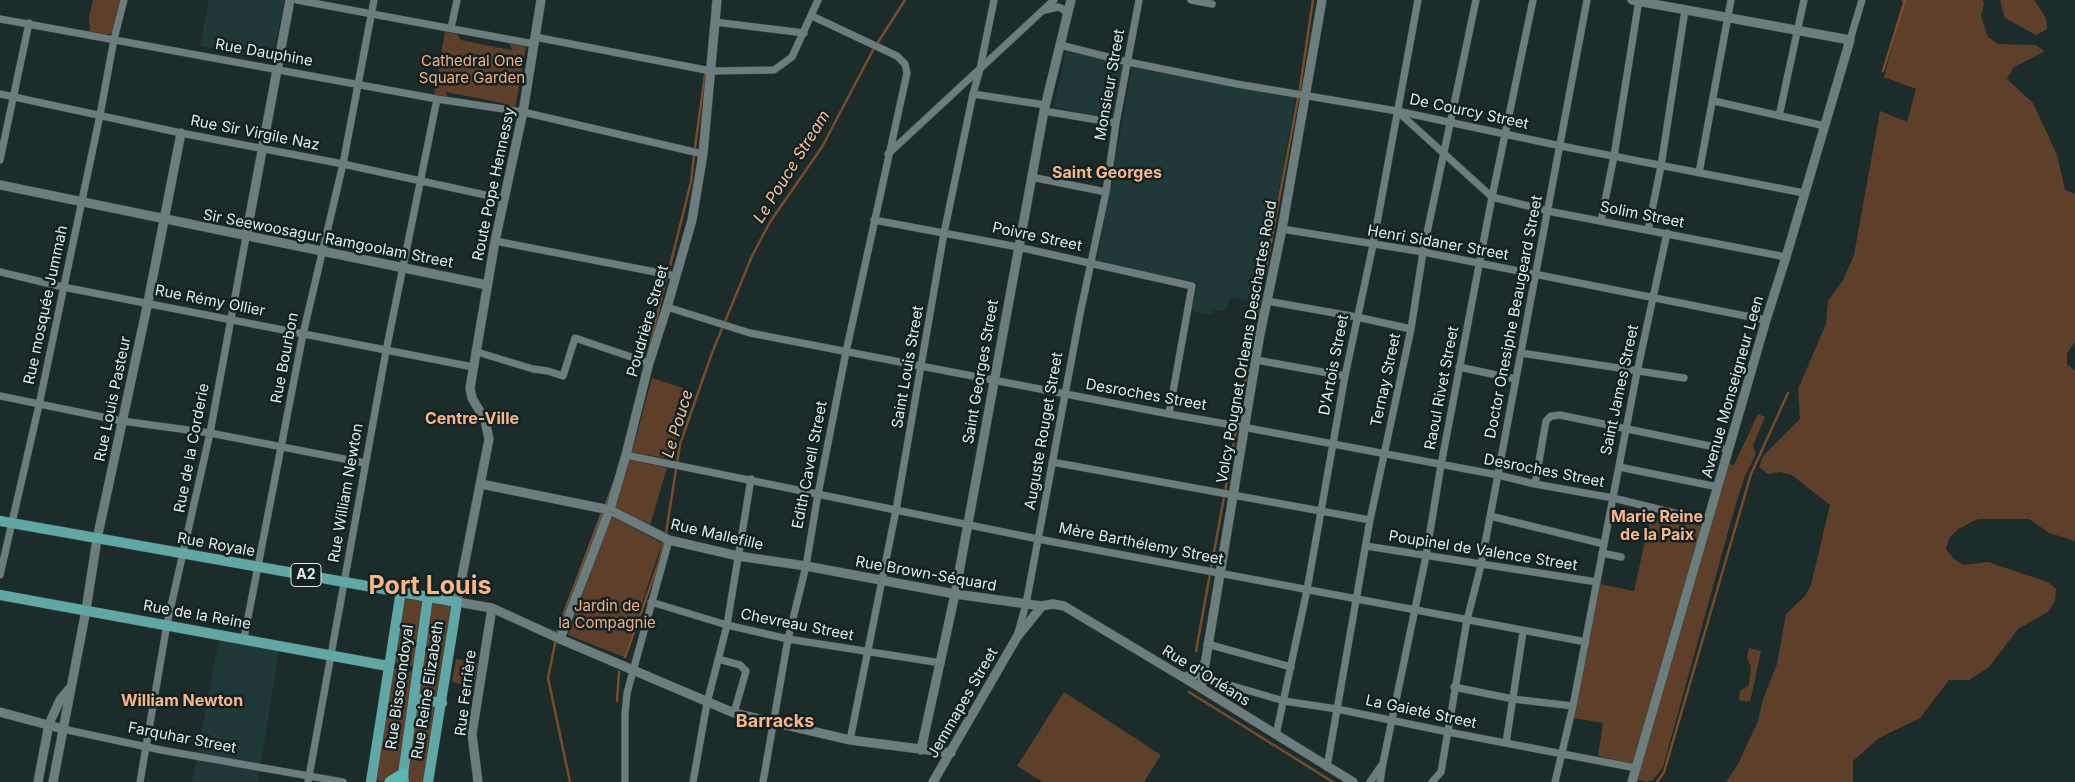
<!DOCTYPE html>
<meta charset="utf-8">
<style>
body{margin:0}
canvas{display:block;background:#1c2c2b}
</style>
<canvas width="2075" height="782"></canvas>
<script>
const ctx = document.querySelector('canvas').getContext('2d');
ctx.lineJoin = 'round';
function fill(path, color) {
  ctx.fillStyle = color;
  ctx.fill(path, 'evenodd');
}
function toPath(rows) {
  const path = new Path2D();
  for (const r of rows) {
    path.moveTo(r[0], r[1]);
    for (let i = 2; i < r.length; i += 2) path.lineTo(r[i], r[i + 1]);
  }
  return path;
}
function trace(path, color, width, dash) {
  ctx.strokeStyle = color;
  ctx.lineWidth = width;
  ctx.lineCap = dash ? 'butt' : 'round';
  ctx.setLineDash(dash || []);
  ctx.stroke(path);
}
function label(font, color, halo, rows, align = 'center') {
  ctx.font = font + ' Inter,sans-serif';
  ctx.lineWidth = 5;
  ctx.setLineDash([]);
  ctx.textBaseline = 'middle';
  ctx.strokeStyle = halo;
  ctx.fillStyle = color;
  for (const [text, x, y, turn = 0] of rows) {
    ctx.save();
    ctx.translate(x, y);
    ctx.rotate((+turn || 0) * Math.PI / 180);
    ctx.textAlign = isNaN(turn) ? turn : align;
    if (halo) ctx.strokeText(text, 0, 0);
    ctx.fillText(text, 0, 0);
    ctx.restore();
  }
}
fill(toPath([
 [209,0,284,0,272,61,200,46],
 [1066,52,1125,63,1114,119,1054,107],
 [1132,68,1295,98,1259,302,1230,297,1225,312,1214,310,1212,315,1192,311,1198,282,1097,262],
 [219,639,279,650,258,782,192,782]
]), '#203938');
fill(toPath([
 [93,0,122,0,116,27,110,34,90,35,89,18],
 [1901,0,1983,0,1984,4,1981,16,1988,37,1998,44,2035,45,2045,51,2013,68,2007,79,2033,103,2057,155,2065,190,2075,194,2075,342,2067,353,2067,364,2075,371,2075,541,2049,533,2029,519,1978,519,1958,529,1949,538,1946,549,1953,558,1963,565,1988,562,2048,582,2056,589,2055,601,2049,611,2018,629,1989,667,1969,680,1949,680,1920,718,1879,738,1853,761,1853,782,1726,782,1738,764,1758,721,1763,699,1777,664,1786,614,1805,596,1811,585,1830,505,1792,475,1780,472,1768,474,1759,467,1763,456,1800,419,1798,389,1826,324,1828,301,1843,280,1854,255,1880,111,1907,122,1916,89,1884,77,1903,5],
 [2000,0,2034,0,2046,18,2047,29,2036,35,2005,18],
 [445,32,457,34,461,40,500,48,512,50,510,44,526,47,515,109,511,108,507,104,492,101,446,92,448,97,434,94],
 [652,378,692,391,670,459,632,452],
 [1758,414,1765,417,1753,445,1756,454,1745,476,1735,507,1663,767,1653,780,1647,782,1635,779,1638,765,1598,756,1603,723,1573,718,1600,584,1634,591,1651,514,1709,528,1729,464,1734,465],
 [629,459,667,468,650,525,615,507],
 [611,516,662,543,624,657,568,635],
 [403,598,424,600,415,667,391,662],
 [429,601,454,605,440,700,417,696],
 [1749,648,1761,651,1750,702,1739,700,1740,691,1749,685,1751,666,1747,658],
 [456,659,478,663,474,687,452,682],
 [389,668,415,672,401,769,385,782,373,780],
 [1064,692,1161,755,1144,782,1043,782,1017,766],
 [417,702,438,706,426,782,409,782,406,769]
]), '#5d3f2a');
trace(toPath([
 [1883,71,1905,0],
 [695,147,705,75],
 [669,270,691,182,694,156],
 [1264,279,1300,88,1313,0],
 [1257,318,1260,301],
 [1255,329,1255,326],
 [648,353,666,279],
 [606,504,614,482],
 [666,533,680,444,712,353,752,256,770,222,822,147,873,50,905,0],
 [1196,651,1253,338],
 [625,657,658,565,664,542],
 [1189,692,1333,782],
 [617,701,619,672],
 [570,782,548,678,558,629,602,513],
 [1657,782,1664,772,1751,474,1788,393]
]), '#784c2a', 2.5);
const minor = toPath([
 [297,0,534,44],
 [1191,0,1212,4],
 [1045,10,1058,7,1063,9,1067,14],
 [0,19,437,99,523,112,703,154],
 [715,22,804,33],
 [451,28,457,0],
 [535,37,711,71,774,70,792,57,818,0],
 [1850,40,1862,0],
 [1060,45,1128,62,1237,84,1397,111,1561,146,1804,193],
 [0,94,181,133,343,164,504,199],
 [973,94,1045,105],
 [1714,101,1825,126],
 [1044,111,1116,123],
 [1397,111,1492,197,1548,211,1786,257],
 [1779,116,1804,0],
 [888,154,1054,0],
 [0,160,29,23],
 [1699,173,1731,0],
 [1031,177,1106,192],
 [874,220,1018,247,1192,286,1169,414],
 [1601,221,1614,156,1639,0],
 [1282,229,1423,252,1766,320],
 [1648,230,1661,166,1685,10],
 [495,241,676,276],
 [0,272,63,287,473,367],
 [1267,301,1357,317,1411,329],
 [667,307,750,333,1169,414,1232,425,1498,475,1535,484,1613,498,1707,521],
 [477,352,533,369,548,371,563,376,575,338,649,363],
 [1521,353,1684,378],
 [1256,360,1345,376],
 [1459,367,1515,379],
 [0,396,122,421,210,433,365,463],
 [626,455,1038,539,1586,642],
 [1052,462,1370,520],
 [1619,467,1718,487],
 [1535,484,1546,421,1551,416,1560,415,1729,450],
 [1490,516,1604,544],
 [1366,546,1597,582],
 [1602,553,1621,557],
 [0,575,39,405,100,115,114,39,124,0],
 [651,602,727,625,788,639,941,663],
 [1018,633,1026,604,1080,314,1106,192,1116,123,1139,0],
 [244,638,303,334,343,164,374,0],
 [1207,644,1291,667],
 [718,659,740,665,746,671,734,713],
 [1202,677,1284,701,1337,709,1448,732,1636,768],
 [1454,687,1513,699,1573,706],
 [63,729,161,750,343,782],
 [1276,735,1307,590,1345,376,1373,245,1418,0],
 [850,740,896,510,944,233,973,94,980,69,994,0],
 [1506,743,1523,632],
 [1327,767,1370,520,1411,329,1423,252,1476,0],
 [140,782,167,624,210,433,246,237],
 [308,782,386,351,437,99],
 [625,782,625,714,627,693,669,540],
 [693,782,707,703,727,625,751,479],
 [763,782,788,639,806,566,818,494,846,352,907,73,905,64,897,56,812,16],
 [1370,782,1381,766],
 [1380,782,1383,763,1426,556,1441,465,1492,197,1533,0],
 [1432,782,1441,772,1467,620,1481,565,1587,0],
 [1555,782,1573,706,1637,372,1667,233]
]);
const tertiary = toPath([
 [246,237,290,0],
 [481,484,610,510,669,540,738,556,806,566,955,594,1042,606,1053,604,1064,606,1201,688],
 [457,602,492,608,560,639,734,713,850,740,951,753],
 [560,639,611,506,626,455,649,363,667,307,692,220,703,154,717,0],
 [0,712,63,729],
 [921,750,955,594,1044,111,1071,0],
 [478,782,472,734,492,608],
 [933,782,1017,637,1042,606]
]);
const secondary = toPath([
 [1322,0,1282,229,1260,334,1201,688,1353,782],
 [0,185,487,285],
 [457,602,489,439,485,420,472,398,470,388,495,241,523,112,541,0],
 [1183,677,1195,675,1203,665],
 [38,782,49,724,60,700,70,688],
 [53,782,86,610,97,539,148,302,181,133],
 [1632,782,1766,320,1786,257,1850,40,1632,0]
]);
const primary = toPath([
 [0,521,457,602,428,782],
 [0,595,388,666],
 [414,698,442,703],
 [371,782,401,591],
 [404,782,403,774,428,597]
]);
const trunk = toPath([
 [390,782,403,774]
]);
trace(minor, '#3b4747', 8);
trace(tertiary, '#3b4747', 10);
trace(secondary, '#3b4747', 10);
trace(primary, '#3b4747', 11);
trace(trunk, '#3b4747', 12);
trace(minor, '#6b7d7c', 7);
trace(tertiary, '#6b7d7c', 9);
trace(secondary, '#6b7d7c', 9);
trace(primary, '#60a8a5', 10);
trace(trunk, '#5cb6b3', 11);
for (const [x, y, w] of [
 [306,575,30]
]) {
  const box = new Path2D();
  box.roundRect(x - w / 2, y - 11.5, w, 23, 4);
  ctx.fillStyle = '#132221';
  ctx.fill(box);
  trace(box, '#e1eaea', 1);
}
label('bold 14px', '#e1eaea', null, [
 ["A2",306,575]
]);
label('15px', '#e1eaea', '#132221', [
 ["Rue Dauphine",264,53,10],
 ["Monsieur Street",1110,85,-80],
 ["De Courcy Street",1469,112,12],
 ["Rue Sir Virgile Naz",255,133,11],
 ["Route Pope Hennessy",494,184,-78],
 ["Solim Street",1642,215,11],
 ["Poivre Street",1037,237,12],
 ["Sir Seewoosagur Ramgoolam Street",328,239,11],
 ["Henri Sidaner Street",1438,243,10],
 ["Rue Rémy Ollier",210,301,11],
 ["Rue mosquée Jummah",46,305,-78],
 ["Doctor Onesiphe Beaugeard Street",1514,317,-79],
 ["Poudrière Street",648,321,-74],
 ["Volcy Pougnet Orleans Deschartes Road",1247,342,-80],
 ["Rue Bourbon",285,358,-79],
 ["D'Artois Street",1334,365,-79],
 ["Saint Louis Street",908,367,-80],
 ["Saint Georges Street",981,372,-80],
 ["Ternay Street",1386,380,-78],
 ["Avenue Monseigneur Leen",1733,387,-74],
 ["Raoul Rivet Street",1442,388,-79],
 ["Saint James Street",1620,390,-78],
 ["Desroches Street",1146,395,10],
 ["Rue Louis Pasteur",113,399,-78],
 ["Auguste Rouget Street",1044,431,-80],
 ["Rue de la Corderie",192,448,-79],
 ["Edith Cavell Street",810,465,-79],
 ["Desroches Street",1544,471,11],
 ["Rue William Newton",346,493,-80],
 ["Rue Mallefille",717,535,13],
 ["Mère Barthélemy Street",1141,544,11],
 ["Rue Royale",216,545,10],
 ["Poupinel de Valence Street",1483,551,9],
 ["Rue Brown-Séquard",926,574,10],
 ["Rue de la Reine",197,615,10],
 ["Chevreau Street",797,625,11],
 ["Rue d'Orléans",1206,676,32],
 ["Rue Bissoondoyal",400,687,-82],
 ["Rue Reine Elizabeth",428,690,-81],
 ["Rue Ferrière",466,693,-83],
 ["Jemmapes Street",963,703,-60],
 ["La Gaieté Street",1421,712,12],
 ["Farquhar Street",182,738,11]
]);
label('15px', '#f5ae7b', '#132221', [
 ["Cathedral One",472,61],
 ["Square Garden",472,78],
 ["Jardin de",607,606],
 ["la Compagnie",607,623]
]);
label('italic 16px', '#fdc39a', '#132221', [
 ["Le Pouce Stream",792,167,-58],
 ["Le Pouce",678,424,-73]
]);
label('bold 16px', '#f9b686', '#132221', [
 ["Saint Georges",1107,173],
 ["Centre-Ville",472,419],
 ["Marie Reine",1657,517],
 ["de la Paix",1657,535],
 ["William Newton",182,701]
]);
label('bold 18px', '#f9b686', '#132221', [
 ["Barracks",775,722]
]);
label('bold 25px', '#f9b686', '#132221', [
 ["Port Louis",430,586]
]);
</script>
